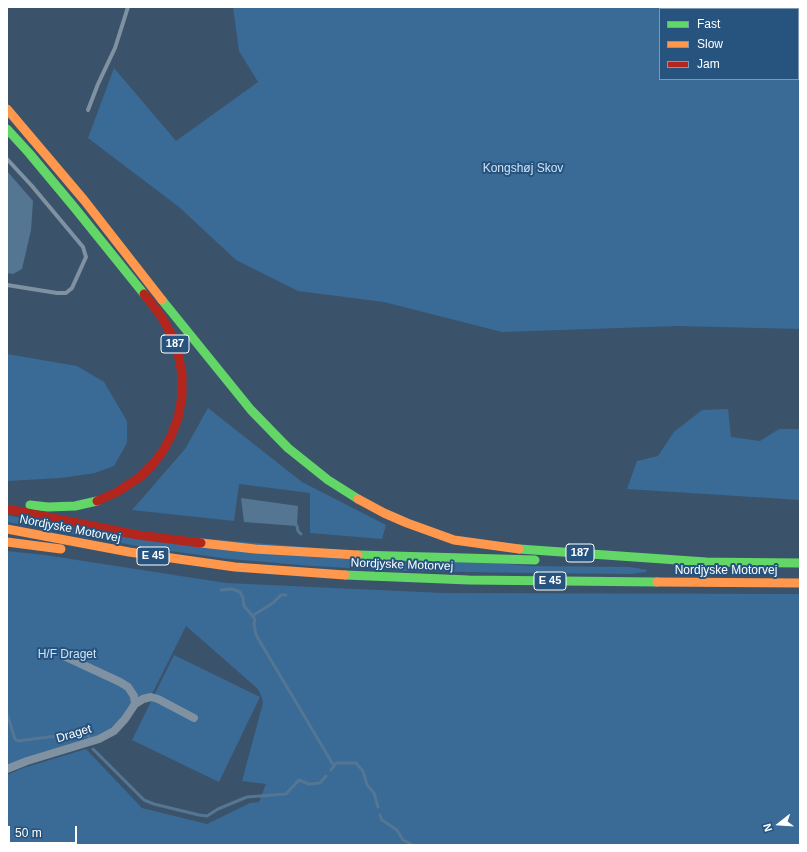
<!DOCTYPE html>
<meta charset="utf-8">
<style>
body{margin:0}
#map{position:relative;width:807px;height:852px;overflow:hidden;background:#3a536b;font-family:Arial,sans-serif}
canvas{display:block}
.frame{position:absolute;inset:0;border:8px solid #fff;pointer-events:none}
.legend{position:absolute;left:659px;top:8px;width:140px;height:72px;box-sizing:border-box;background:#26547f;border:1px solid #7d98b2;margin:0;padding:5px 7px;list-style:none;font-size:12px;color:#fff}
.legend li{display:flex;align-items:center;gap:8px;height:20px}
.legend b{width:20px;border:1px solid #7d98b2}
.north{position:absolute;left:759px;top:804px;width:40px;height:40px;-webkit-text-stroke:3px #26547f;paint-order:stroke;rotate:253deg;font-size:11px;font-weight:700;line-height:16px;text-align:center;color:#fff}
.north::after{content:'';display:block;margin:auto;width:14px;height:18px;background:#fff;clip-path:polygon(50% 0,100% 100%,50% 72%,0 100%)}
.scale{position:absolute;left:8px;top:826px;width:69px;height:18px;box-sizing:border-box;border:2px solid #fff;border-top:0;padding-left:5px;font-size:12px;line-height:14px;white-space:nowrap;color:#fff;-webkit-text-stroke:3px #26547f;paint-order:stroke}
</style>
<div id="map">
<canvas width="807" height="852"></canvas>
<div class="frame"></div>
<ul class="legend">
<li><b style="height:5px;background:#63d668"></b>Fast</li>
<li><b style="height:5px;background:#ff974d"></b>Slow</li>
<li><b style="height:5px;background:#b3261e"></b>Jam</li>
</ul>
<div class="north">N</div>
<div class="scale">50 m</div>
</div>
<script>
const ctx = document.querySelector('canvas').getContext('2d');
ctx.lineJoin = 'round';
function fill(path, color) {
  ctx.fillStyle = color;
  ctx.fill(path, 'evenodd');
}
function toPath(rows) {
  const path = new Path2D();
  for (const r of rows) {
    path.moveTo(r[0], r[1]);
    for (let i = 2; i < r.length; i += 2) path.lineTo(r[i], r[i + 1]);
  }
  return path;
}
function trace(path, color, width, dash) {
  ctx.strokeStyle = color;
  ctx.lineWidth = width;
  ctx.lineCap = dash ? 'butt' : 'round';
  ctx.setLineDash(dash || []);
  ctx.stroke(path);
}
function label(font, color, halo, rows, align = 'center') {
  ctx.font = font + ' Arial,sans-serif';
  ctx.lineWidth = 4;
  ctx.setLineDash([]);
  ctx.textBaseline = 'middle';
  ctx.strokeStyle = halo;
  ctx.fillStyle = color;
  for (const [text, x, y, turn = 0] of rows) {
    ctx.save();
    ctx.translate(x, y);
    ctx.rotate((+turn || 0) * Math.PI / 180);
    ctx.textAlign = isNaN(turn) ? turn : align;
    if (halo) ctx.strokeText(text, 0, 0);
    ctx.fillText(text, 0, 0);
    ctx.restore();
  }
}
fill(toPath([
 [233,7,800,7,800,329,677,326,502,332,384,302,298,291,236,260,179,207,88,138,114,68,176,141,258,82,239,51],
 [660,9,798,9,798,79,660,79],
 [7,354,77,366,104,382,127,421,127,443,114,466,95,473,61,478,7,481],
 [208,408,302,482,386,525,382,539,310,533,310,493,239,484,234,521,132,510,185,449],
 [728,409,731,437,760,441,779,429,800,429,800,500,627,489,637,461,658,456,674,432,702,410],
 [7,515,65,527,531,566,630,567,647,570,646,572,631,574,530,573,405,571,312,566,230,559,148,548,7,522],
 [7,551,45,555,226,583,443,593,800,594,800,845,7,845,7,775,23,768,86,749,142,808,207,824,250,803,259,802,266,784,242,781,263,703,262,698,258,689,186,626,153,692,131,705,124,717,109,730,96,738,7,765],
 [174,655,260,697,219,782,132,740]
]), '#3a6a96');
fill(toPath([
 [7,171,33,201,31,230,22,269,13,274,7,273],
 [241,498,298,506,297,526,244,522]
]), '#547693');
trace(toPath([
 [297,526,298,531,301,534],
 [221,590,232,589,240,592,243,598,244,606,255,619,254,624,256,635,334,766],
 [252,616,273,603,281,595,286,595],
 [7,714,15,739,18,741,86,732,90,738],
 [93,749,144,800,154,804,199,815,207,816,218,809,247,797,286,794,299,780,309,784,320,783,326,776],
 [331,770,336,763,356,763,363,771,367,785,374,793,378,807],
 [380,815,382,820,397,830,403,840,413,845]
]), '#547693', 3);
trace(toPath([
 [88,110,98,84,115,48,128,7],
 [7,159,32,186,83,247,86,257,72,288,66,293,57,293,7,285]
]), '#8091a1', 4);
trace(toPath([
 [64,656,120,682,128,687,134,696,135,704],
 [7,769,27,761,99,739,114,731,125,719,135,704,143,699,151,697,158,699,194,718]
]), '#8091a1', 8);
trace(toPath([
 [7,129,29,153,74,207,144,294],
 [162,300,251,410,288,448,328,480,358,499],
 [30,505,48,507,75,506,97,501],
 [519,549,706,562],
 [358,555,535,560],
 [697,562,800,563],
 [345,575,469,580,657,582]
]), '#63d668', 9);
trace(toPath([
 [7,109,84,200,162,300],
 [358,499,384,513,407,523,454,540,519,549],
 [7,529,129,552,235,567,345,575],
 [7,542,61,549],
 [201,543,255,549,358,555],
 [657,582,800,583]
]), '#ff974d', 9);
trace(toPath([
 [97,501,117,492,140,477,153,464,163,451,171,436,178,418,182,396,182,374,178,353,171,334,161,316,144,294],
 [7,509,138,535,201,543]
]), '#b3261e', 9);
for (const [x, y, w] of [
 [175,344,28],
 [580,553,28],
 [153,556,32],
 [550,581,32]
]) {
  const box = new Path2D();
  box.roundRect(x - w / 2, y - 9, w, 18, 3);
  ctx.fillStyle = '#26547f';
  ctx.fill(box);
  trace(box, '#fff', 1);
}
label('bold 11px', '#fff', null, [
 ["187",175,344],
 ["187",580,553],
 ["E 45",153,556],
 ["E 45",550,581]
]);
label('12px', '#cfe3f5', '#26547f', [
 ["Kongshøj Skov",523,169],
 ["H/F Draget",67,655]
]);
label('12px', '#fff', '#26547f', [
 ["Nordjyske Motorvej",70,529,11],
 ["Nordjyske Motorvej",402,565,2],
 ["Nordjyske Motorvej",726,571],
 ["Draget",74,734,-17]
]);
</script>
